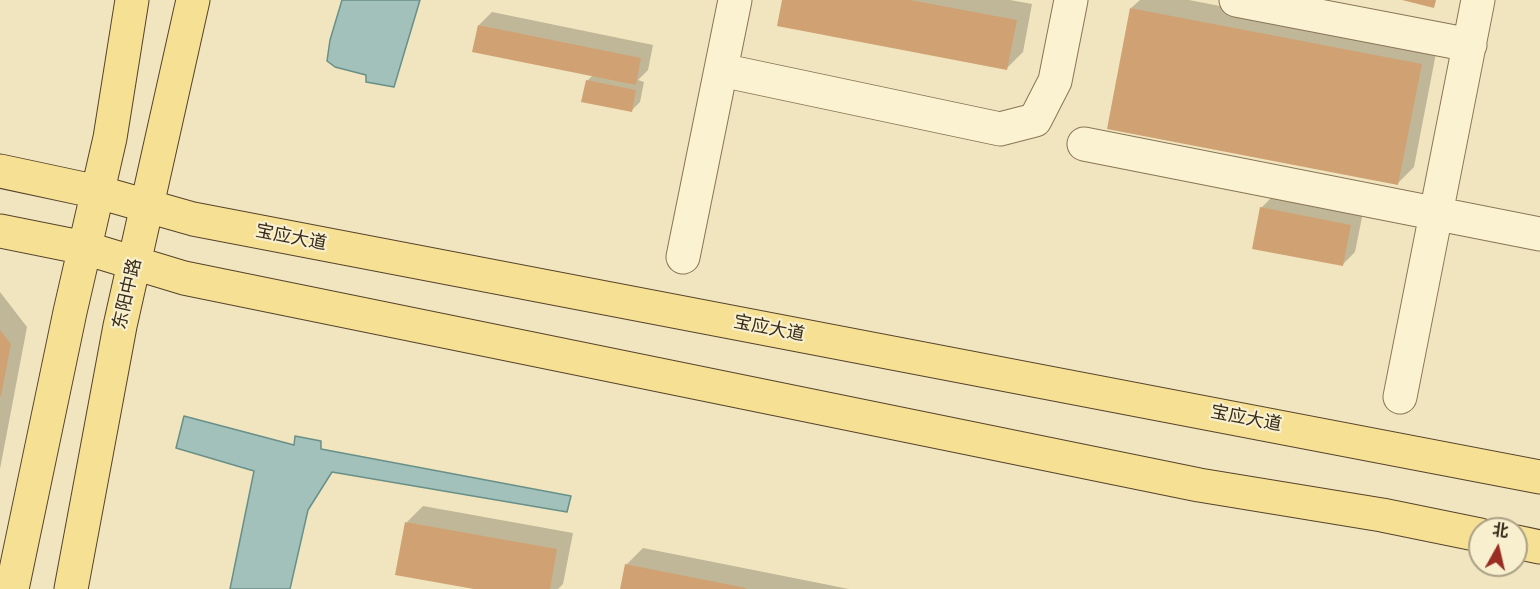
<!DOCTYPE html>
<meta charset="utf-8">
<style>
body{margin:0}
#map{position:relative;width:1540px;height:589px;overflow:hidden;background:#f0e5be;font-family:"Times New Roman","Noto Sans SC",serif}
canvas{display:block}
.north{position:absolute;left:1468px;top:517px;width:60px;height:60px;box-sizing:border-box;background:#f7efce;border:2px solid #aaa186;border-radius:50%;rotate:8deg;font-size:16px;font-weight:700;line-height:24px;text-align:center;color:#372b1b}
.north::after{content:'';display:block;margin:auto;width:21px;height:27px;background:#9a2d23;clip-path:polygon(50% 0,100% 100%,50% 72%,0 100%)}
</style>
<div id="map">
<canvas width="1540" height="589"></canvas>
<div class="north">北</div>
</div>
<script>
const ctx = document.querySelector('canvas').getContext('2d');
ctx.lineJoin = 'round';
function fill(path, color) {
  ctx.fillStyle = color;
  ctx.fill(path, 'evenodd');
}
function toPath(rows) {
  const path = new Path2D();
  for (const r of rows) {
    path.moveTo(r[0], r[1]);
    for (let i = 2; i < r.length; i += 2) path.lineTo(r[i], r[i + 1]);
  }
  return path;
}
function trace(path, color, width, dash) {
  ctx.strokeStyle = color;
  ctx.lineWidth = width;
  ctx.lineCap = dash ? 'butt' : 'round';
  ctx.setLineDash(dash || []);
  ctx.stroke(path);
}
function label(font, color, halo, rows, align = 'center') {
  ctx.font = font + ' "Times New Roman","Noto Sans SC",serif';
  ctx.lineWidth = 4.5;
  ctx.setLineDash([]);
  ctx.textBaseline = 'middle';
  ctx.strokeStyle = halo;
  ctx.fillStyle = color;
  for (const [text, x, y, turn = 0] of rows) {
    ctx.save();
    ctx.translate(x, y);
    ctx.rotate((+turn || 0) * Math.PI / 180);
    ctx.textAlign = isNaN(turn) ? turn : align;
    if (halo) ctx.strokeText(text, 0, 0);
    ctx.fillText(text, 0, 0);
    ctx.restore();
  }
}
const water = toPath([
 [342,0,420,0,394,87,366,82,366,75,335,67,327,61,330,40,342,0],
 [184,416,294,445,295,436,321,441,321,449,571,496,567,512,332,472,308,510,290,589,230,589,254,471,176,448,184,416]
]);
fill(water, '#a2c1ba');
trace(water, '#698f89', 1.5);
fill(toPath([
 [783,0,1010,0,1032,4,1023,52,1007,68],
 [1140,0,1189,0,1437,48,1414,167,1398,183,1131,8],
 [492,12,653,45,648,70,638,80,644,82,640,102,631,111,587,81,593,75,479,25],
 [1274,195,1363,212,1355,252,1342,265,1261,208],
 [0,292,27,327,0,469],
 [423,506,573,533,563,584,558,589,483,589,407,522],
 [643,548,849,589,621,589,626,565]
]), '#0003');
fill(toPath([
 [782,0,910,0,1017,20,1007,70,777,26],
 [1402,0,1436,0,1434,8],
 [1130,8,1422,64,1398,185,1107,129],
 [478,25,641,58,636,85,472,52],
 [586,80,636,90,632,112,581,102],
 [1260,207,1351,225,1343,266,1252,249],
 [0,330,11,344,1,396,0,396],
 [405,522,557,549,550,589,474,589,395,575],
 [625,564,746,588,746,589,620,589]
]), '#d0a172');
const minor = toPath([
 [1236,0,1470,45],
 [721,70,1000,129,1035,120,1055,81,1071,0],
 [1084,144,1540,234],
 [683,257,735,0],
 [1400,397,1478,0]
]);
const major = toPath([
 [0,171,98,192,193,219,1540,477],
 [0,231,85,248,184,278,1199,485,1382,515,1480,535],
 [1516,542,1540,547],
 [12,589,70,312,110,138,132,0],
 [71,589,120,326,193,0]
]);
trace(minor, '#887556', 35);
trace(major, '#56432b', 35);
trace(minor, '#faf2d1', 33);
trace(major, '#f6e093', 33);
label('18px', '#372b1b', '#f7efce', [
 ["宝应大道",291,238,11],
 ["东阳中路",128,294,-77],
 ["宝应大道",769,329,11],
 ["宝应大道",1246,419,11]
]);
</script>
